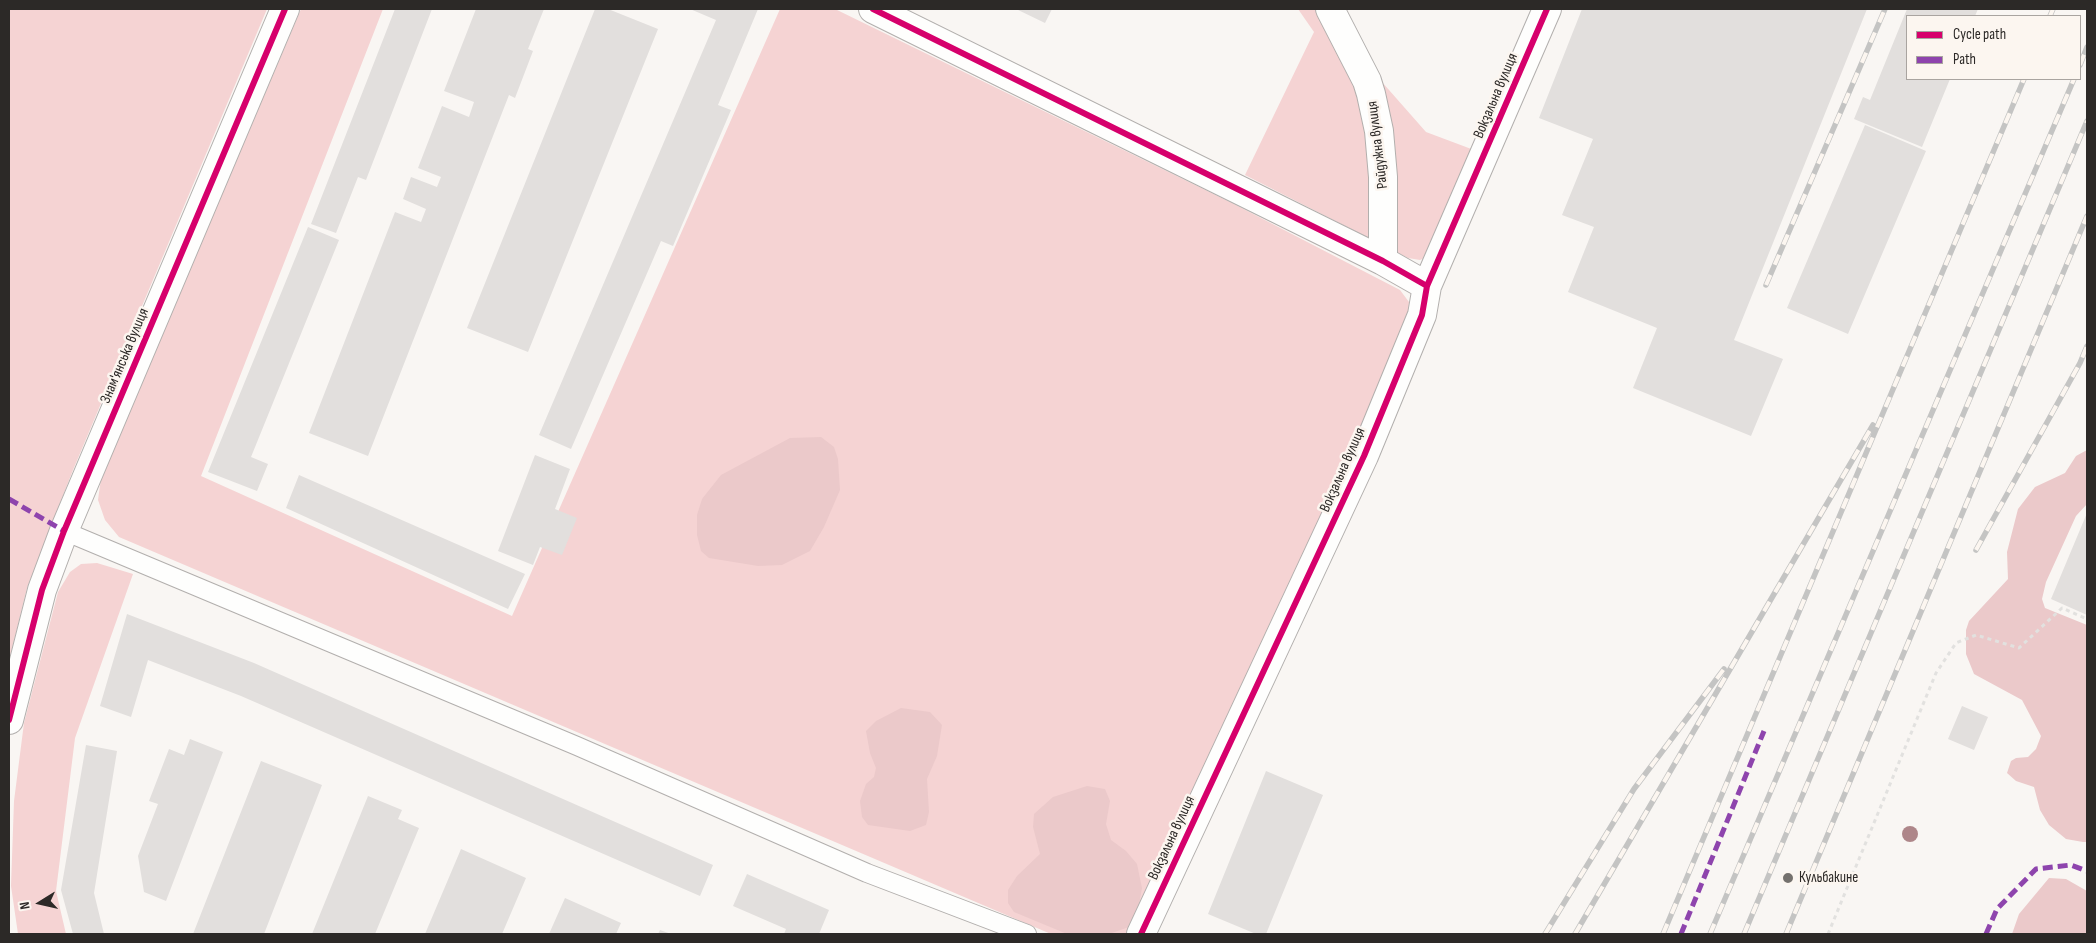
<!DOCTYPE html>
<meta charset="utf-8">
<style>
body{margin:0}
#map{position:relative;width:2096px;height:943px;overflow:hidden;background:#f9f6f3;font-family:"Sofia Sans Condensed",sans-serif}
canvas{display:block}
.frame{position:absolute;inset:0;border:10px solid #2c2927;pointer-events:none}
.legend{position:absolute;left:1906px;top:15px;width:175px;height:65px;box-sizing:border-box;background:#fcf6f0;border:1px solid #a9a4a0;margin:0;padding:6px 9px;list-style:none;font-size:15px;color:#2c2927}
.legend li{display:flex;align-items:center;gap:10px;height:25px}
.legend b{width:25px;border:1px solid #a9a4a0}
.north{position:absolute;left:15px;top:878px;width:50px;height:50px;-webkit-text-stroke:4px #fcf6f0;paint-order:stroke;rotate:260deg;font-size:14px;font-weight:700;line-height:20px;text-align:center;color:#2c2927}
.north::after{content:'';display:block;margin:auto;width:18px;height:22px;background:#2c2927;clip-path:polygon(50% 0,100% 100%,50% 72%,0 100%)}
</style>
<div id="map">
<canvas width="2096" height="943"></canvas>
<div class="frame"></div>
<ul class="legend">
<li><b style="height:6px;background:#d6006c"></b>Cycle path</li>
<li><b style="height:6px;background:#8e44ad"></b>Path</li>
</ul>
<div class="north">N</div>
</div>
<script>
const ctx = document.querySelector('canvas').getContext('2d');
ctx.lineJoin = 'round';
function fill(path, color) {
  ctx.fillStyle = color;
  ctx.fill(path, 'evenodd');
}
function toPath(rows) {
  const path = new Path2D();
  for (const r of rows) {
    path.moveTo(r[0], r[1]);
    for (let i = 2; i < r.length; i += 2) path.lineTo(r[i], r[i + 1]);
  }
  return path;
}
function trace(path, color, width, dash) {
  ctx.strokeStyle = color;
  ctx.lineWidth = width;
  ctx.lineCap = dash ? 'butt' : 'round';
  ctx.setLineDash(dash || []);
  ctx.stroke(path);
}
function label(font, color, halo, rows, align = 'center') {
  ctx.font = font + ' "Sofia Sans Condensed",sans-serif';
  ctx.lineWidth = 5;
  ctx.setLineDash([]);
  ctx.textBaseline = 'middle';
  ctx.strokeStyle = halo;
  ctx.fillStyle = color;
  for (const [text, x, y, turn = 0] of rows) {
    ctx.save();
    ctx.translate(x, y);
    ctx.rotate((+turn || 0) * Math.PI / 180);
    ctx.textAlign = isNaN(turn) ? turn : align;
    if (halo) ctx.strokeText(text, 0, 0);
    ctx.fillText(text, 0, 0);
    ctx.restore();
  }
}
fill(toPath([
 [9,9,267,9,73,470,27,588,9,661],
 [301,9,383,9,201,476,512,616,780,9,835,9,1232,203,1400,290,1409,302,1408,322,1356,454,1131,934,1051,934,119,537,105,520,98,500,101,478],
 [1298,9,1338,9,1367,65,1426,132,1474,150,1429,256,1420,260,1408,258,1245,175,1314,32],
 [97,563,133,574,75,738,56,891,66,934,18,934,11,886,14,801,24,723,58,592,70,572,81,564]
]), '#f5d3d3');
fill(toPath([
 [821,437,834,447,838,459,840,490,824,527,810,551,782,565,758,566,709,558,701,551,697,535,697,515,702,499,721,475,790,438],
 [2087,450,2087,504,2076,516,2046,582,2042,599,2045,608,2087,625,2087,842,2083,842,2066,839,2049,825,2040,810,2034,787,2016,781,2007,773,2011,761,2016,758,2028,757,2036,749,2041,736,2022,700,1974,674,1966,654,1966,630,1969,621,2008,579,2007,552,2018,509,2035,487,2065,473,2076,456],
 [901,708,930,712,942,725,937,756,927,779,929,812,926,825,910,831,868,825,862,817,860,801,866,784,874,777,876,768,870,753,866,731,876,721],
 [1087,786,1105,789,1110,801,1106,824,1111,840,1126,851,1137,864,1142,888,1138,910,1129,927,1109,934,1067,934,1014,912,1008,903,1008,890,1017,876,1040,854,1033,827,1034,814,1053,797],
 [2049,878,2066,879,2087,891,2087,934,2012,934,2019,914]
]), '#ebc9ca');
fill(toPath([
 [395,9,432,9,366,180,358,177,336,233,311,224],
 [476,9,544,9,528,49,533,51,515,98,509,95,368,456,309,433,395,212,421,222,426,209,403,199,411,177,437,187,441,177,418,168,442,106,469,117,474,102,444,91],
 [595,9,608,9,658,29,528,352,467,328],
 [690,9,758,9,718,105,731,110,673,246,661,241,571,449,539,435,716,20],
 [1016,9,1052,9,1045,23],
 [1582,9,1867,9,1734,340,1783,359,1751,436,1633,388,1657,328,1568,292,1594,227,1562,215,1593,139,1539,118],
 [1907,9,1978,9,1975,16,1907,16,1907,79,1950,79,1922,147,1854,119,1863,97,1870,100],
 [1865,125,1926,151,1848,334,1787,308],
 [308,227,339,240,251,457,268,464,257,491,208,472],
 [535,455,570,469,555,509,577,518,562,555,540,547,533,565,498,551],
 [299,475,525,574,508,609,286,508],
 [2087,513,2087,615,2051,599],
 [127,614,254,663,713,865,700,896,241,696,148,660,131,717,100,706],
 [1962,706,1988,717,1974,750,1948,739],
 [190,739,223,752,166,901,144,892,138,856,158,804,149,801,169,749,184,755],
 [86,745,117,751,94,893,104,934,73,934,61,890],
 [261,761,322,785,264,934,193,934],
 [1266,771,1323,795,1266,934,1256,934,1208,914],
 [368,796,402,810,398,819,419,828,375,934,312,934],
 [461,849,526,878,502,934,425,934],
 [747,874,829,910,819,934,784,934,786,929,733,906],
 [565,898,621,923,616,934,549,934],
 [660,930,671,934,658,934]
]), '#e2dfdd');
const service = toPath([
 [64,531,577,746,867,873,1027,934]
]);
const minor = toPath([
 [873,9,1383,261,1427,286],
 [1330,9,1367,81,1371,94,1379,131,1383,177,1383,261],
 [1141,934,1364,456,1422,315,1427,286,1547,9]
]);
const tertiary = toPath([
 [9,720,42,590,64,531,285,9]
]);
trace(service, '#b2afad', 20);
trace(minor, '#b2afad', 30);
trace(tertiary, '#b2afad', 30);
trace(toPath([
 [1828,934,1936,673,1956,643,1976,635,2019,648,2062,608,2087,619]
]), '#e2e1df', 3, [4, 4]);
trace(service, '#fefefd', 18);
trace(minor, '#fefefd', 28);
trace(tertiary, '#fefefd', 28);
const rail = toPath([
 [2050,16,2053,9],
 [2080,65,2087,47],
 [1766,285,1885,9],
 [1976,550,2080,363,2087,346],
 [1545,934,1634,789,1724,669],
 [1575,934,1873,425],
 [1663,934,2024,79],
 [1710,934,2074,79],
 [1744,934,2087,121],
 [1786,934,2087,216]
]);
trace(rail, '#c4c4c3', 5.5);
trace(rail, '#fcf6f0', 4, [11]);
trace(toPath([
 [9,499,64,531],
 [1681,934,1764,731],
 [1986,934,1997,909,2036,869,2071,865,2087,871]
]), '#8e44ad', 5, [10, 5]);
trace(toPath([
 [873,9,1383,261,1427,286],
 [9,720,42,590,64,531,285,9],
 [1141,934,1364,456,1422,315,1427,286,1547,9]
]), '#d6006c', 6);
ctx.fillStyle = '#ae8689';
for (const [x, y] of [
 [1910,834]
]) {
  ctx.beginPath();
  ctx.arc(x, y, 8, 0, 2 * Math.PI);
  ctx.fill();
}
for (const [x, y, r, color] of [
 [1788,878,6,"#74716e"]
]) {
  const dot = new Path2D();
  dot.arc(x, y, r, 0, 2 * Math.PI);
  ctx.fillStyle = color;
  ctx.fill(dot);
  trace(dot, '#fcf6f0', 2);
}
label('15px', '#2c2927', '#fcf6f0', [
 ["Вокзальна вулиця",1496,96,-67],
 ["Райдужна вулиця",1378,145,-97],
 ["Знам'янська вулиця",125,356,-67],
 ["Вокзальна вулиця",1343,470,-66],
 ["Вокзальна вулиця",1172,838,-65]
]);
label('15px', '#2c2927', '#fcf6f0', [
 ["Кульбакине",1799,878]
], 'left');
</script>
